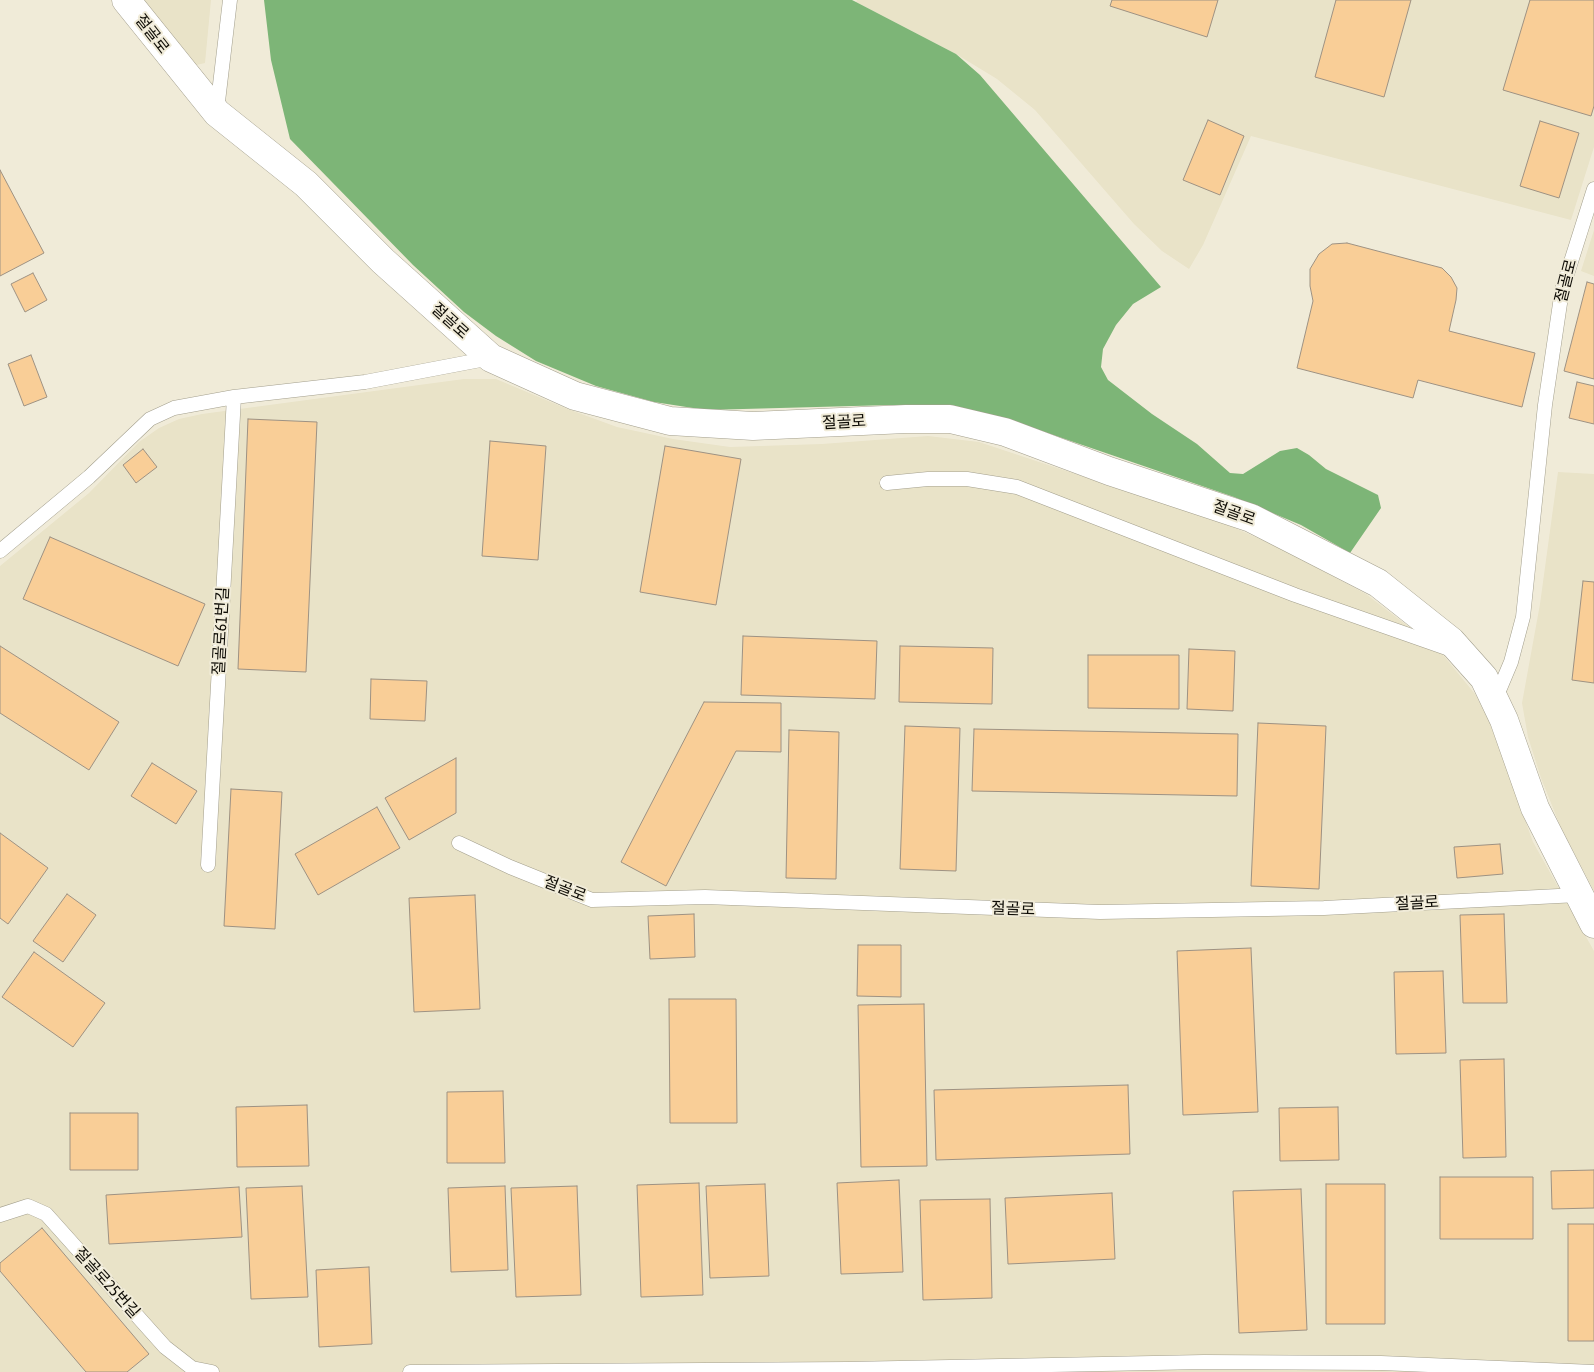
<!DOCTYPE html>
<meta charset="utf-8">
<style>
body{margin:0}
canvas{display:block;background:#f0ebd8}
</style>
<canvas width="1594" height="1372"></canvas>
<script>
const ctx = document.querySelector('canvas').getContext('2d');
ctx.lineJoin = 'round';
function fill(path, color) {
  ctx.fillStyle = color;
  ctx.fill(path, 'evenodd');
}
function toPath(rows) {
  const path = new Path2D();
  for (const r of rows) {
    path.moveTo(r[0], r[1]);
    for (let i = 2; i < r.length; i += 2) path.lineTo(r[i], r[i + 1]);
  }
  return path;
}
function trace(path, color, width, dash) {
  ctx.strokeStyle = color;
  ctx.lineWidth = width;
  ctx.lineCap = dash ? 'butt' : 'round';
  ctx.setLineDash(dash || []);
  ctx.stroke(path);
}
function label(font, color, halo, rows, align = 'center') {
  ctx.font = font + ' "Asap Condensed","Noto Sans KR",sans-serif';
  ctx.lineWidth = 4;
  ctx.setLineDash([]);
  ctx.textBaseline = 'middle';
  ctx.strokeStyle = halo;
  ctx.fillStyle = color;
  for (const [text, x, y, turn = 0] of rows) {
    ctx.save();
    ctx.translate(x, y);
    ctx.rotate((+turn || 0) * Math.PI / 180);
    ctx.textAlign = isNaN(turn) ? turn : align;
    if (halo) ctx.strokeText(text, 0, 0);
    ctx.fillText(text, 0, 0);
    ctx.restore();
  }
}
fill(toPath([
 [144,0,211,0,205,63,192,66],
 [857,0,1594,0,1594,147,1571,220,1251,136,1203,245,1189,269,1162,251,1134,224,1035,110,997,79,956,54,856,2],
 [1594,230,1594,276,1581,271],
 [464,379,496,379,565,408,617,427,673,439,730,447,822,444,928,436,979,442,1226,524,1280,548,1366,594,1439,650,1475,694,1489,721,1533,842,1594,951,1594,1372,0,1372,0,566,89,493,139,442,159,428,179,419,202,414],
 [1558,472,1594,474,1594,891,1561,828,1541,778,1528,737,1522,703,1540,604]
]), '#e9e3c8');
fill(toPath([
 [264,0,852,0,856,2,956,54,980,75,1161,287,1133,304,1116,325,1103,349,1101,367,1108,380,1152,414,1197,444,1230,473,1243,474,1280,451,1297,448,1309,455,1326,469,1378,495,1381,508,1350,553,1301,525,1234,497,1027,426,952,407,890,405,706,410,654,402,596,386,536,361,496,336,464,312,413,265,290,139,271,60]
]), '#7db577');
const building = toPath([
 [1112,0,1218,0,1207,37,1110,6,1112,0],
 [1336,0,1411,0,1384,97,1315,77,1336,0],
 [1530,0,1594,0,1594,106,1591,116,1503,90,1530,0],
 [1208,120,1244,136,1220,195,1183,180,1208,120],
 [1540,121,1579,133,1559,198,1520,186,1540,121],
 [0,170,44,253,0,276,0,170],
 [1347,243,1442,268,1451,277,1457,288,1456,300,1449,331,1535,353,1522,407,1418,380,1413,398,1297,368,1313,301,1310,286,1310,269,1319,254,1332,244,1347,243],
 [33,273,47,300,25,312,11,284,33,273],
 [1587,282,1594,284,1594,379,1564,371,1587,282],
 [31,355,47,397,24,406,8,364,31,355],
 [1577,382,1594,386,1594,424,1569,418,1577,382],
 [248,419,317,422,306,672,238,669,248,419],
 [490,441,546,446,538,560,482,556,490,441],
 [665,446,741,459,716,605,640,592,665,446],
 [143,449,157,467,136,483,123,465,143,449],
 [50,537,205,604,178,666,23,599,50,537],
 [1583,581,1594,582,1594,683,1572,680,1583,581],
 [743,636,877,641,875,699,741,695,743,636],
 [0,646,119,722,89,770,0,713,0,646],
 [900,646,993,648,992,704,899,702,900,646],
 [1189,649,1235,651,1233,711,1187,709,1189,649],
 [1088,655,1179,655,1179,709,1088,708,1088,655],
 [371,679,427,681,425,721,370,719,371,679],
 [704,702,781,703,781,752,736,751,666,886,621,862,704,702],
 [1258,723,1326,726,1319,889,1251,886,1258,723],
 [905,726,960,728,956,871,900,869,905,726],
 [974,729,1238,734,1237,796,972,791,974,729],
 [789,730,839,732,836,879,786,878,789,730],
 [456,758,456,813,409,840,385,798,456,758],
 [152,763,197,791,176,824,131,796,152,763],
 [231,789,282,792,275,929,224,926,231,789],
 [377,807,400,848,318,895,295,854,377,807],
 [0,833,48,868,8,924,0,918,0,833],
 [1500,844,1503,874,1457,878,1454,847,1500,844],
 [67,894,96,915,63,962,33,941,67,894],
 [475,895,480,1009,414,1012,409,898,475,895],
 [694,914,695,957,650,959,648,916,694,914],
 [1504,914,1507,1003,1463,1003,1460,915,1504,914],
 [858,945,901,945,901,997,857,996,858,945],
 [1251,948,1258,1112,1183,1115,1177,951,1251,948],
 [34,952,105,1003,73,1047,2,997,34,952],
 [1443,971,1446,1053,1396,1054,1394,972,1443,971],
 [669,999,736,999,737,1123,670,1123,669,999],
 [924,1004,927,1166,861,1167,858,1005,924,1004],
 [1504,1059,1506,1157,1463,1158,1460,1060,1504,1059],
 [1128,1085,1130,1154,936,1160,934,1090,1128,1085],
 [503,1091,505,1163,447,1163,447,1092,503,1091],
 [307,1105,309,1166,237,1167,236,1107,307,1105],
 [1338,1107,1339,1160,1280,1161,1279,1108,1338,1107],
 [70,1113,138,1113,138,1170,70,1170,70,1113],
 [1594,1170,1594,1208,1552,1209,1551,1171,1594,1170],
 [1440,1177,1533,1177,1533,1239,1440,1239,1440,1177],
 [899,1180,903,1272,841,1274,837,1183,899,1180],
 [699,1183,703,1295,641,1297,637,1185,699,1183],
 [765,1184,769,1276,710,1278,706,1186,765,1184],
 [1326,1184,1385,1184,1385,1324,1326,1324,1326,1184],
 [302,1186,308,1297,251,1299,246,1188,302,1186],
 [505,1186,508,1270,451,1272,448,1188,505,1186],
 [577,1186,581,1295,516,1297,511,1188,577,1186],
 [239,1187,242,1237,109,1244,106,1195,239,1187],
 [1301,1189,1307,1330,1239,1333,1233,1191,1301,1189],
 [1112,1193,1115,1259,1008,1264,1005,1198,1112,1193],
 [990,1199,992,1298,923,1300,920,1200,990,1199],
 [1568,1224,1594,1224,1594,1341,1568,1341,1568,1224],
 [42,1228,149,1354,127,1372,86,1372,0,1271,0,1263,42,1228],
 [369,1267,372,1344,319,1347,316,1270,369,1267]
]);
fill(building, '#f9ce97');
trace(building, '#9e9283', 1);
const lane = toPath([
 [217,110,230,0],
 [887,483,928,479,967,479,1017,487,1295,595,1449,649],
 [0,551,89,477,150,419,174,408,234,397,365,382,491,358],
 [1495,700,1511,662,1523,617,1545,405,1562,290,1594,189],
 [459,843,510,867,592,900,705,897,1100,912,1324,908,1578,895],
 [208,865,234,397],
 [0,1215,28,1206,46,1214,165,1347,192,1368,212,1372],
 [410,1372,848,1369,1204,1362,1381,1363,1594,1372]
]);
const street = toPath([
 [126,0,217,113,306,184,383,261,491,358,575,396,670,421,753,426,906,419,950,419,1005,432,1109,471,1251,518,1378,583,1451,641,1484,678,1504,720,1535,808,1594,924]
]);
trace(lane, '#a39f8d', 15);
trace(street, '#a39f8d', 29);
trace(lane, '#fff', 14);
trace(street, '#fff', 28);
label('16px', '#0e0c06', '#f0ebd8', [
 ["절골로",152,34,52],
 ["절골로",1566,281,-76],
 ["절골로",450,321,42],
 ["절골로",844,422,-3],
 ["절골로",1234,513,20],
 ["절골로61번길",221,631,-87],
 ["절골로",565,889,21],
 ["절골로",1417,903,-3],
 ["절골로",1013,909,2],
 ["절골로25번길",107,1283,48]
]);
</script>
